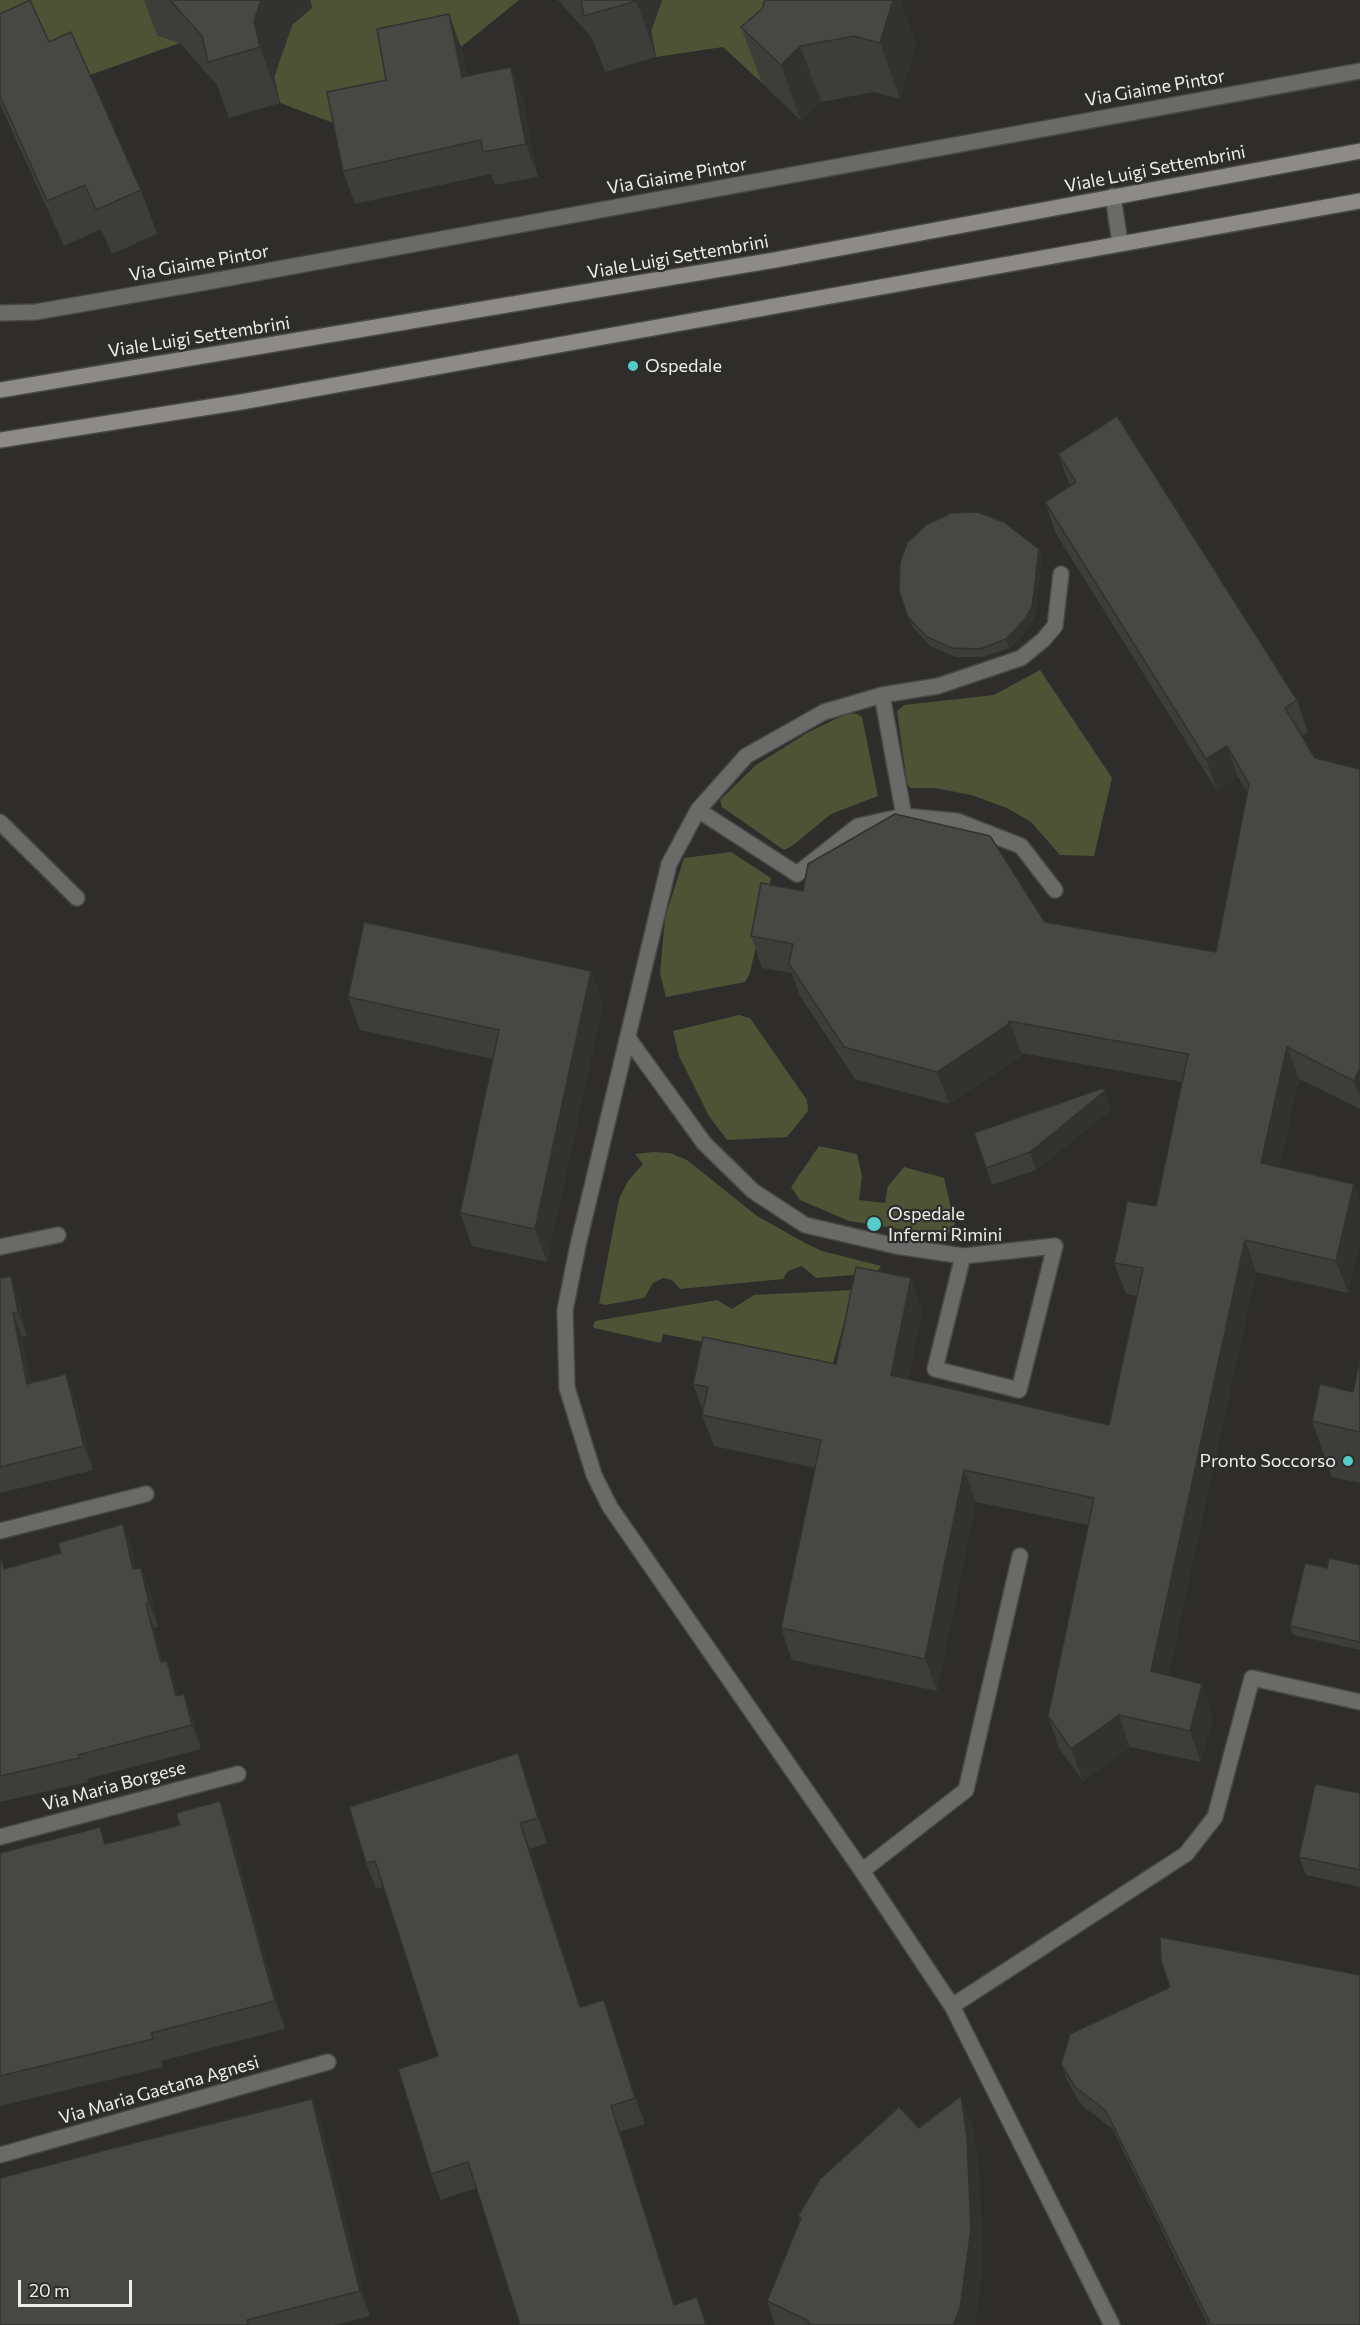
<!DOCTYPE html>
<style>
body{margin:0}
#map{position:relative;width:1360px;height:2325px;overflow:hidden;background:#2e2d2b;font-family:Commissioner,sans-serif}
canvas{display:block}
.scale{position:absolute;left:18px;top:2280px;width:114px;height:27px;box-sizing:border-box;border:3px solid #ededeb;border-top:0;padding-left:8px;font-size:18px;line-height:21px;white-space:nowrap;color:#ededeb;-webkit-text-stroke:4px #2e2d2b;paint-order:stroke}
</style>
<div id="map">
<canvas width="1360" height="2325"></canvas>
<div class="scale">20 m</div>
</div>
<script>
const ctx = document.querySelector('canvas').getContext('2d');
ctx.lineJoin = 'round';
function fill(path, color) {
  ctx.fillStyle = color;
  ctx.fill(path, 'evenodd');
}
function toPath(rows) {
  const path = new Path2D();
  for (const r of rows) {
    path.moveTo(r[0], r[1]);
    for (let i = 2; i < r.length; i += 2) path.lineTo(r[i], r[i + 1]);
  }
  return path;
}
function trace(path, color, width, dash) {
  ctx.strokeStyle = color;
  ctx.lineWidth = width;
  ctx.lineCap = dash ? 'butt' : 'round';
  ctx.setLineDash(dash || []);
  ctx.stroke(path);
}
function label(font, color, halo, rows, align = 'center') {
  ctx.font = font + ' Commissioner,sans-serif';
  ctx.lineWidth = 4.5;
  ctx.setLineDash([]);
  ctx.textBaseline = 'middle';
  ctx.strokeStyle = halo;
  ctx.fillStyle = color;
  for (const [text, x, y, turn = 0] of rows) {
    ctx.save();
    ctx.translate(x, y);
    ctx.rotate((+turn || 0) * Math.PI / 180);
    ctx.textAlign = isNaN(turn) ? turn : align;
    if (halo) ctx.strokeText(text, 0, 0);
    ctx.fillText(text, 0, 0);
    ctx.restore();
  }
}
fill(toPath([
 [0,0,169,0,157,35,180,43,87,76,0,66],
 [306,0,519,0,461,47,389,62,398,113,339,125,280,103,274,77,292,25,312,8],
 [662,0,802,0,782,65,762,83,723,47,656,57,651,31],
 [1040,670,1112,778,1094,856,1060,855,1031,822,1007,808,971,795,935,788,910,788,907,783,897,711,904,705,994,695],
 [848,713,857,714,862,717,878,796,831,814,792,846,784,850,722,807,720,800,756,765,807,733],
 [731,852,771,878,750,973,745,982,666,997,660,973,665,918,684,858],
 [739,1015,750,1018,807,1100,808,1111,787,1137,727,1140,709,1116,679,1056,673,1031],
 [819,1146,857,1154,862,1176,859,1200,885,1203,888,1186,904,1167,944,1178,955,1224,948,1234,942,1236,849,1221,800,1200,791,1187],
 [653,1152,670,1153,687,1160,757,1216,807,1244,822,1251,881,1266,877,1273,816,1278,802,1266,788,1271,783,1279,680,1289,672,1280,663,1278,653,1283,644,1298,605,1305,599,1303,619,1199,628,1181,643,1164,635,1154],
 [853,1290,832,1367,663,1334,661,1343,594,1328,593,1325,595,1321,717,1300,732,1309,754,1295]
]), '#4f5335');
const service = toPath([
 [1113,196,1120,243],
 [1061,574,1055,626,1043,640,1021,658,938,686,882,695,824,712,746,756,698,810,669,864,578,1245,565,1310,567,1388,594,1475,610,1507,862,1871,952,2006,1112,2325],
 [698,810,797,874,858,826,904,816,882,695],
 [904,816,957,821,1021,846,1055,890],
 [628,1038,704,1143,753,1191,805,1225,896,1246,963,1256,1055,1246,1019,1390,935,1369,963,1256],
 [862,1871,966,1790,1020,1556],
 [952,2006,1186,1854,1215,1817,1252,1678,1360,1702]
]);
const minor = toPath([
 [0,313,36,312,207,282,1360,71],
 [0,822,77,898],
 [0,1247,58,1235],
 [0,1531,146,1494],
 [0,1837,238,1774],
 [0,2155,328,2062]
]);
const secondary = toPath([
 [0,390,775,260,1360,151],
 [0,440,241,402,1360,201]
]);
trace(service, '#494846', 18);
trace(minor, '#494846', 18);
trace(secondary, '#494846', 18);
trace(service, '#6a6a68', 15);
trace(minor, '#6a6a68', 15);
trace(secondary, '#8d8b89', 15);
fill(toPath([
 [144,0,310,0,312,7,292,25,274,77,280,103,229,118,217,85,180,43,157,35],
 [558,0,662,0,651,31,656,57,605,72,592,38],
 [765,0,900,0,916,45,900,99,874,92,821,102,801,121,762,83,741,27,762,9],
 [0,14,49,42,141,190,157,234,112,254,101,229,64,246,0,104],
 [461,47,467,76,511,67,523,100,538,177,495,185,491,174,355,204,343,171,386,80],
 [1058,454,1297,700,1308,732,1302,736,1315,758,1360,769,1360,1109,1299,1079,1279,1167,1354,1184,1360,1201,1360,1239,1348,1293,1256,1272,1168,1676,1213,1716,1201,1762,1130,1747,1083,1781,1059,1748,1048,1716,1088,1525,976,1502,937,1691,792,1660,781,1628,815,1468,714,1446,702,1415,703,1411,693,1384,836,1364,922,1310,908,1379,1109,1425,1137,1296,1126,1294,1114,1263,1156,1206,1182,1082,1021,1053,1022,1055,949,1104,855,1079,800,996,792,973,762,968,751,936,803,891,1045,922,1216,952,1248,793,1238,777,1217,791,1056,534,1045,502,1070,486],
 [1042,558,1035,616,1029,628,1009,648,983,657,956,657,930,646,912,626,899,591],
 [591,971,603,1004,547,1262,472,1246,460,1213,493,1059,360,1030,348,997],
 [1112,1109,1036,1170,992,1185,974,1133],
 [0,1278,19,1300,27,1336,22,1337,31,1383,75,1398,93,1470,0,1493],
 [1360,1359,1360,1483,1332,1477,1312,1421,1353,1392],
 [123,1524,132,1548,136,1568,141,1568,150,1592,158,1627,154,1628,163,1662,167,1661,178,1696,184,1694,193,1718,201,1749,87,1779,88,1782,0,1802,0,1558,1,1558,5,1569,61,1553],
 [1360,1565,1360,1650,1293,1635,1290,1626,1327,1568],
 [518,1753,527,1779,547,1843,530,1849,581,2007,613,2025,645,2124,620,2132,675,2305,697,2297,707,2325,520,2325,476,2188,441,2200,431,2174,438,2056,384,1887,376,1889,366,1863],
 [1360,1793,1360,1887,1306,1875,1299,1857],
 [220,1801,230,1828,285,2029,161,2061,163,2067,0,2106,0,1853,100,1827,106,1844,180,1825],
 [1061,2064,1360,2325,1208,2325,1112,2128,1081,2105,1068,2082],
 [961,2096,973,2129,979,2170,983,2262,975,2325,775,2325,767,2301,800,2221,798,2216],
 [312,2099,321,2124,370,2316,334,2325,0,2325]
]), '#3d3d3a');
fill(toPath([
 [261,0,310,0,312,7,292,25,274,77,280,103,260,47,254,21],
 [636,0,662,0,651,31,656,57],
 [893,0,900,0,916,45,900,99,880,43],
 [449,14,461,47,474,110,462,77],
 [800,46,821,102,801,121,781,65],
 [511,67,523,100,538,177,526,144],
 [1039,549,1042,558,1035,616,1029,628,1009,648,1006,639],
 [1227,746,1238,777,1217,791,1206,759],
 [591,971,603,1004,547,1262,535,1229],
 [1010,1023,1022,1055,949,1104,937,1072],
 [1287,1047,1299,1079,1273,1195,1261,1163],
 [1360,1068,1360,1096,1354,1081],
 [1105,1091,1112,1109,1036,1170,1030,1152],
 [1354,1184,1360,1201,1360,1239,1348,1293,1336,1261],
 [1245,1240,1256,1272,1162,1703,1151,1671],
 [11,1276,19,1300,27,1336,18,1312],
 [911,1278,922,1310,903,1407,891,1375],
 [13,1313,22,1337,36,1408,27,1384],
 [66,1374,75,1398,93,1470,84,1446],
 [964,1470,976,1502,937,1691,925,1659],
 [123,1524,132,1548,142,1593,133,1569],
 [141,1568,150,1592,158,1627,149,1603],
 [146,1604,154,1628,169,1686,161,1662],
 [167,1661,176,1685,185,1720,176,1696],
 [1202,1684,1213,1716,1201,1762,1190,1731],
 [184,1694,193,1718,201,1749,192,1725],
 [1119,1715,1130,1747,1083,1781,1071,1749],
 [518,1753,527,1779,547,1843,538,1818],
 [220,1801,230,1828,285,2029,275,2001],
 [520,1823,530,1849,589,2033,580,2007],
 [604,2000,613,2025,645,2124,635,2098],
 [961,2096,973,2129,979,2170,983,2262,975,2325,953,2325],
 [312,2099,321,2124,370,2316,360,2291],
 [611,2106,620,2132,682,2325,674,2305]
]), '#323230');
const building = toPath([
 [30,0,49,42,71,32,141,190,96,210,85,185,47,201,0,96,0,14,30,0],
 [170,0,261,0,254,21,260,47,208,62,202,36,170,0],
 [581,0,636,0,636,1,584,16,581,0],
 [765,0,893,0,880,43,854,36,800,46,781,65,741,27,762,9,765,0],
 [449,14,462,77,511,67,526,144,483,152,481,140,343,171,327,92,386,80,377,29,449,14],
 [1117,416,1297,700,1285,708,1315,758,1360,769,1360,1068,1354,1081,1287,1047,1261,1163,1354,1184,1336,1261,1245,1240,1151,1671,1202,1684,1190,1731,1119,1715,1071,1749,1048,1716,1094,1498,964,1470,925,1659,781,1628,821,1440,702,1415,708,1387,693,1384,703,1337,836,1364,856,1267,911,1278,891,1375,1109,1425,1143,1268,1114,1263,1124,1218,1127,1201,1156,1206,1188,1054,1008,1021,1010,1023,937,1072,844,1047,789,964,793,944,751,936,761,883,803,891,808,864,895,814,990,836,1045,922,1216,952,1249,784,1227,746,1206,759,1045,502,1076,482,1058,454,1117,416],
 [978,512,1004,522,1039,549,1032,607,1025,619,1006,639,980,649,952,648,927,637,908,617,899,591,900,563,907,543,926,525,951,513,978,512],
 [364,922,591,971,535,1229,460,1213,499,1030,348,997,364,922],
 [1103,1088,1105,1091,1030,1152,986,1168,974,1133,1103,1088],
 [11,1276,18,1312,13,1313,27,1384,66,1374,84,1446,0,1467,0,1278,11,1276],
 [1360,1359,1360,1432,1312,1421,1320,1384,1353,1392,1360,1359],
 [123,1524,133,1569,141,1568,149,1603,146,1604,161,1662,167,1661,176,1696,184,1694,192,1725,78,1755,79,1758,0,1776,0,1558,1,1558,4,1569,61,1553,58,1543,123,1524],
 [1329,1558,1360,1565,1360,1642,1290,1626,1305,1563,1327,1568,1329,1558],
 [518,1753,538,1818,520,1823,580,2007,604,2000,635,2098,611,2106,674,2305,697,2297,706,2325,520,2325,468,2162,431,2174,398,2069,438,2056,375,1861,366,1863,349,1807,518,1753],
 [1315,1784,1360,1793,1360,1870,1299,1857,1315,1784],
 [220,1801,275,2001,151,2033,153,2039,0,2076,0,1853,100,1827,105,1844,180,1825,176,1813,220,1801],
 [1160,1937,1360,1975,1360,2325,1211,2325,1106,2111,1075,2087,1061,2064,1070,2034,1170,1987,1161,1961,1160,1937],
 [961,2096,967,2137,971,2229,960,2308,953,2325,811,2325,807,2320,767,2301,801,2218,798,2216,820,2179,899,2107,919,2128,961,2096],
 [312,2099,360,2291,247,2320,248,2324,245,2325,0,2325,0,2178,113,2148,312,2099]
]);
fill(building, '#474744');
trace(building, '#323230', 1.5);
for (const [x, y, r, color] of [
 [633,366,6,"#53cdcb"],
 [874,1224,8,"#53cdcb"],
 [1348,1461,6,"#53cdcb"]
]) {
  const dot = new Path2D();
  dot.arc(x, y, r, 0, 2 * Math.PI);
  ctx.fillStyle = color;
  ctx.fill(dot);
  trace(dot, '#2e2d2b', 2);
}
label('18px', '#ededeb', '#2e2d2b', [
 ["Via Giaime Pintor",1155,88,-10],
 ["Viale Luigi Settembrini",1155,169,-11],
 ["Via Giaime Pintor",677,176,-10],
 ["Viale Luigi Settembrini",678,257,-10],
 ["Via Giaime Pintor",199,263,-10],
 ["Viale Luigi Settembrini",199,337,-9],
 ["Via Maria Borgese",114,1786,-15],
 ["Via Maria Gaetana Agnesi",159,2090,-16]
]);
label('18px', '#ededeb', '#2e2d2b', [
 ["Ospedale",645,366],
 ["Ospedale",888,1214],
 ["Infermi Rimini",888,1235],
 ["Pronto Soccorso",1336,1461,"right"]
], 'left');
</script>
